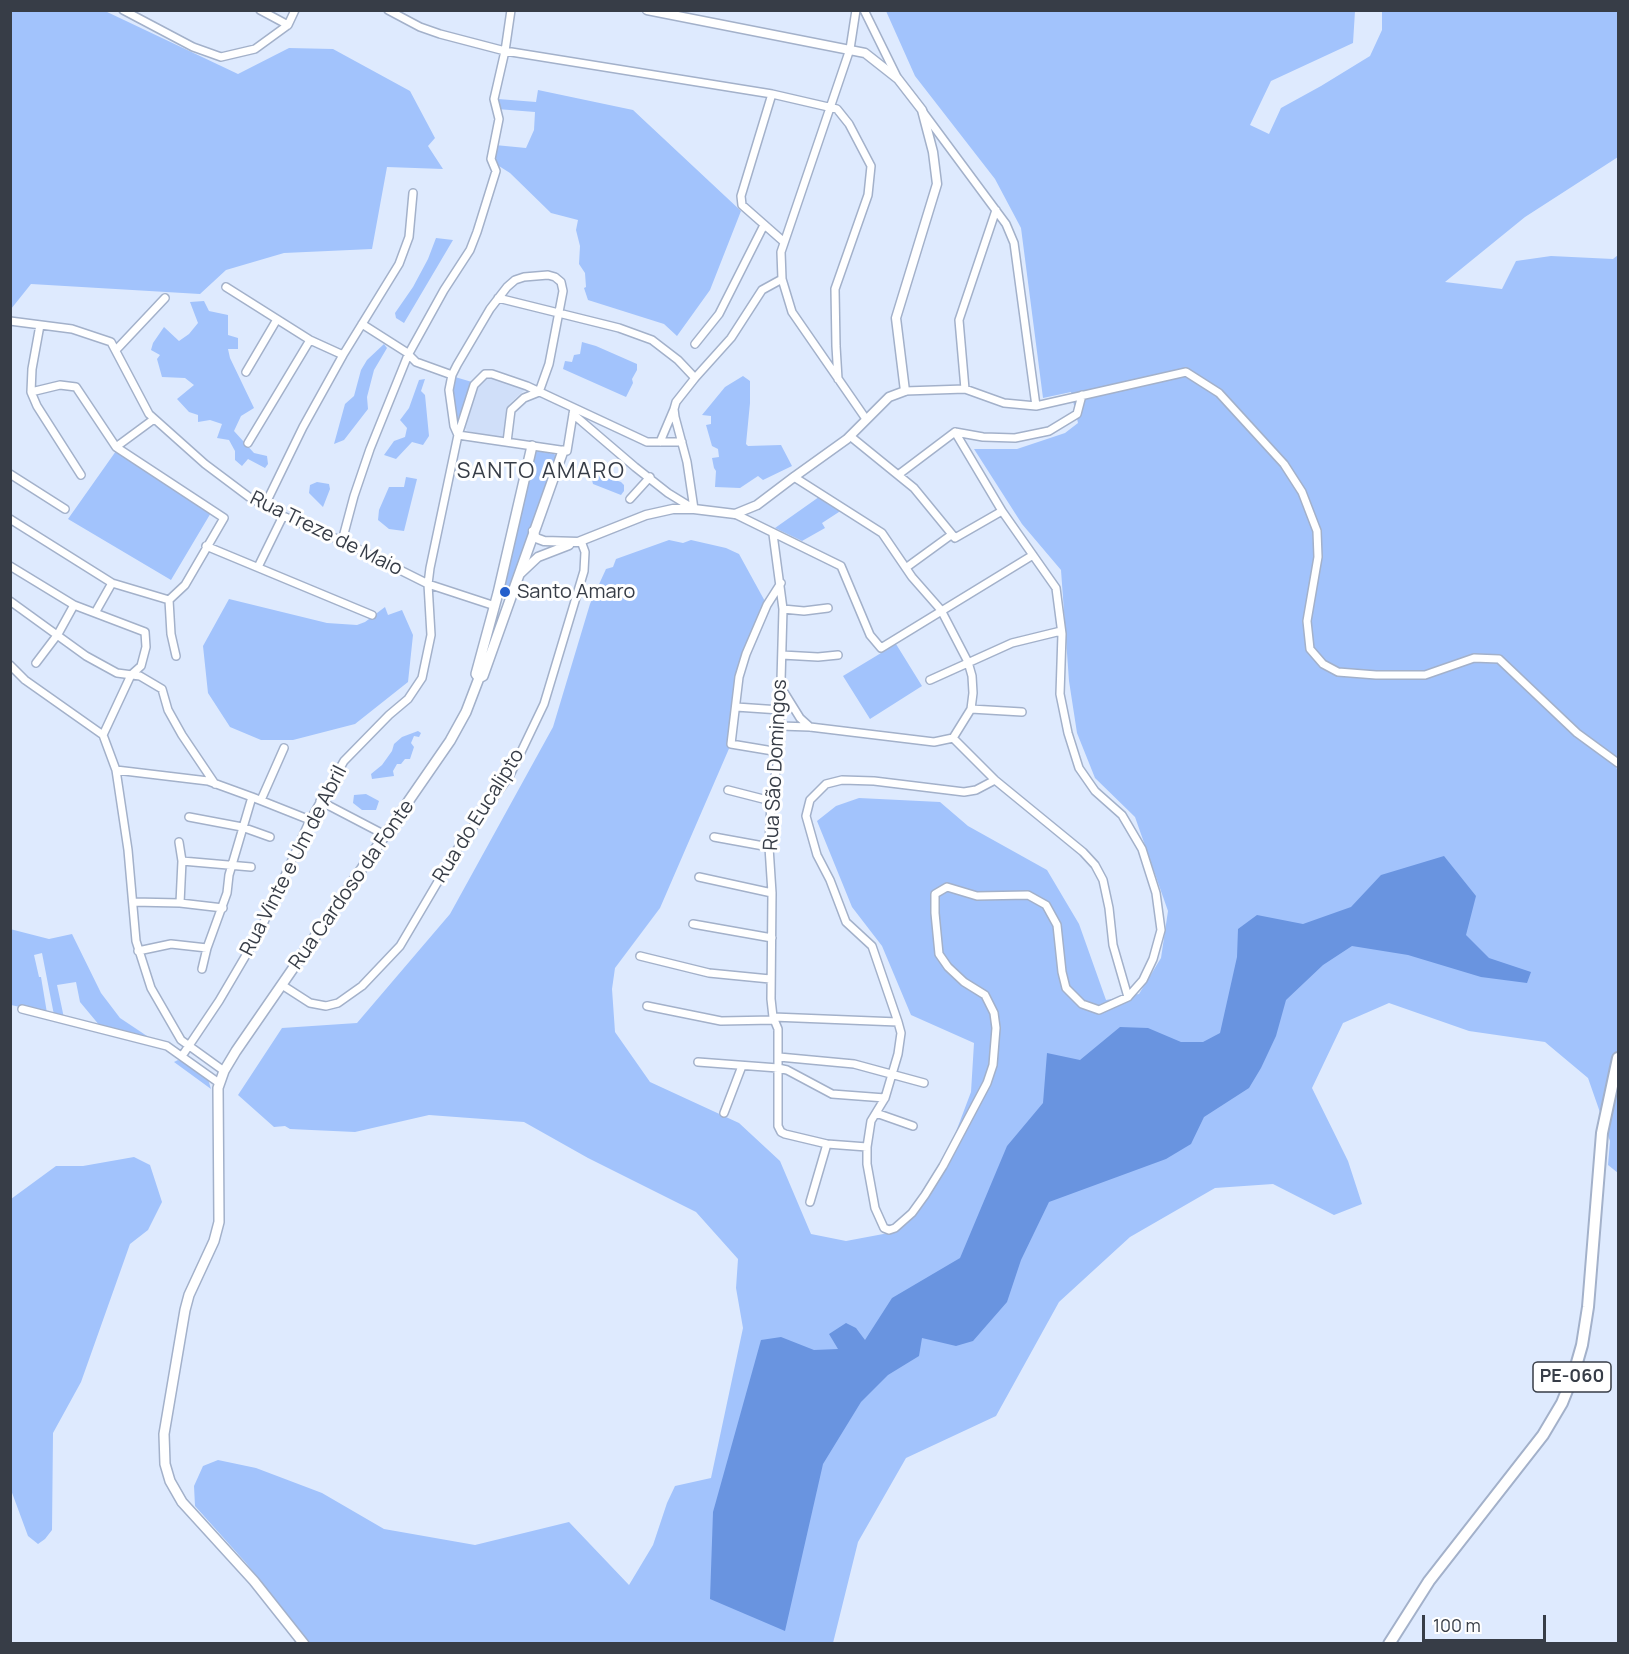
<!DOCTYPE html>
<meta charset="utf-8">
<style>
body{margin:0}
#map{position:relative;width:1629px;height:1654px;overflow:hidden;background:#deeafe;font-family:Manrope,sans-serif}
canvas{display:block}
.frame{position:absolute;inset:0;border:12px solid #373d47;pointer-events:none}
.scale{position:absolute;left:1422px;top:1615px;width:124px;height:27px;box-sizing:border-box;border:3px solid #373d47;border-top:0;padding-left:8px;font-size:18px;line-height:21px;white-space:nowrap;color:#373d47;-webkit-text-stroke:4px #fff;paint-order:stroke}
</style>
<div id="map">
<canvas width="1629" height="1654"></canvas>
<div class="frame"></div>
<div class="scale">100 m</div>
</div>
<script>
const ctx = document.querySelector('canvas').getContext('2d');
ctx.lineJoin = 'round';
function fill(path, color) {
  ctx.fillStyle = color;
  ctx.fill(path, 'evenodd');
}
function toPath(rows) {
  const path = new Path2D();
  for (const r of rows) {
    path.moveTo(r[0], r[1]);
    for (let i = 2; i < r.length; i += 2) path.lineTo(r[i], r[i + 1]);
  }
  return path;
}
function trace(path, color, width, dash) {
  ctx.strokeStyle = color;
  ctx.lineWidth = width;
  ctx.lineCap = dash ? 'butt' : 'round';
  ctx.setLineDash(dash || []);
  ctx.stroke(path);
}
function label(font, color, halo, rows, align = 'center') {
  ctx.font = font + ' Manrope,sans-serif';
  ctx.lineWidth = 6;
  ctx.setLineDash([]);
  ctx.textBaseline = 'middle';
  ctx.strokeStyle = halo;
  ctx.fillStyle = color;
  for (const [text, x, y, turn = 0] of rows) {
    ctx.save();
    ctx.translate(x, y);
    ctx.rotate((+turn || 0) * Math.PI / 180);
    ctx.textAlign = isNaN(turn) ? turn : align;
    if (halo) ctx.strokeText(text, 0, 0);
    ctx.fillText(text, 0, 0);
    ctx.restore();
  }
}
fill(toPath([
 [491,376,524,388,525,390,510,403,507,408,503,439,467,431,464,426,476,385,480,379]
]), '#d0dff9');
fill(toPath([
 [11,10,105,11,238,74,289,48,333,49,410,91,435,138,428,146,443,169,387,167,372,249,284,253,226,270,200,294,31,284,11,309],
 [886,11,1355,11,1353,43,1271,81,1250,125,1269,134,1281,108,1321,86,1370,56,1382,30,1382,11,1618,11,1618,157,1525,217,1445,282,1502,289,1516,261,1551,256,1613,259,1618,255,1618,761,1615,765,1618,771,1618,1173,1608,1165,1610,1141,1588,1078,1545,1042,1469,1031,1389,1003,1343,1023,1312,1088,1348,1161,1362,1204,1334,1215,1273,1184,1215,1188,1130,1237,1059,1302,996,1416,906,1458,858,1542,833,1643,310,1643,246,1563,195,1506,194,1486,203,1466,218,1460,256,1468,322,1493,384,1529,475,1545,569,1522,629,1585,653,1545,667,1503,675,1486,711,1478,743,1328,736,1288,738,1259,696,1212,588,1158,524,1122,429,1115,355,1132,290,1129,285,1126,274,1127,238,1095,282,1028,357,1023,450,914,553,727,590,604,606,569,613,567,616,559,669,540,683,543,691,540,726,548,739,554,767,605,746,654,731,744,660,908,615,968,612,989,615,1032,650,1082,739,1123,780,1161,811,1234,846,1241,894,1232,940,1174,971,1092,974,1043,911,1015,882,946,852,907,817,821,836,806,859,798,940,802,968,826,1047,870,1079,924,1106,1000,1139,994,1161,958,1168,911,1135,817,1095,778,1077,733,1069,681,1061,570,1022,524,974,449,1017,449,1065,433,1078,423,1071,392,1043,398,1021,228,995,179,915,76],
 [538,90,633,110,741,211,710,290,677,336,664,324,588,300,584,288,586,287,585,273,579,264,580,246,576,230,578,220,551,213,510,173,491,161,495,145,526,148,534,130,535,112,497,109,498,99,536,102],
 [436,238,453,240,404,323,396,318,395,313,413,287,428,259],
 [204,301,209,311,228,315,228,335,238,338,238,349,228,349,230,358,254,408,241,416,234,431,254,453,267,456,268,464,265,468,248,459,242,466,235,460,235,451,229,440,217,438,222,424,210,420,198,422,198,415,189,412,177,399,194,385,185,378,162,377,157,359,160,355,151,350,153,343,164,327,179,341,189,334,198,323,190,302],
 [582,342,596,346,637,364,637,370,632,379,633,383,626,397,563,369,565,361,572,362,574,355,580,354],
 [384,344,387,348,374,370,367,397,368,409,344,440,334,444,345,404,354,396,361,370,367,360],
 [743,376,750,381,750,403,746,444,748,446,781,445,792,466,763,480,758,476,740,488,715,487,716,471,714,468,712,458,719,457,718,449,712,446,706,425,711,424,711,416,702,415,725,387],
 [455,377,472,382,459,427,452,390],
 [425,379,421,391,425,395,429,436,423,445,412,442,396,459,384,455,394,441,405,437,407,428,400,420,409,408,419,380],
 [116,451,212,511,171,580,68,519],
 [538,451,554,454,557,456,507,596,503,596,501,594,535,452],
 [598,474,621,482,624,485,624,491,621,495,593,484,592,480],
 [406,477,417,479,404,531,389,529,378,520,379,510,389,487,404,487],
 [317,482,329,484,330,489,323,507,309,493,310,485],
 [826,492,842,510,822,523,825,528,802,541,775,528],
 [229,599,327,623,357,625,365,622,385,607,388,615,402,610,413,635,408,682,355,724,293,740,261,740,230,727,208,693,203,646],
 [896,644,922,686,870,719,843,676],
 [418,731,421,733,419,737,414,736,411,743,414,747,410,759,405,759,401,764,397,764,393,771,394,776,372,779,371,774,382,765,392,751,394,744,402,737],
 [366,794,379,801,376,810,362,810,353,803,354,795],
 [10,929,49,939,72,934,101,993,120,1018,153,1040,100,1026,80,1002,76,982,57,985,64,1018,54,1015,42,953,34,955,39,977,41,977,47,1013,11,1005],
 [178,1060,184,1062,208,1079,211,1089,174,1062],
 [134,1157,150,1165,162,1202,148,1230,130,1244,81,1382,53,1433,52,1530,45,1539,38,1544,28,1536,11,1490,11,1199,56,1166,83,1166]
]), '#a2c3fc');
fill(toPath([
 [1444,856,1476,896,1466,935,1489,958,1531,972,1527,983,1481,977,1408,955,1352,946,1323,965,1286,1000,1276,1036,1261,1068,1249,1088,1204,1117,1191,1144,1166,1159,1049,1202,1021,1260,1007,1302,973,1341,956,1346,922,1338,919,1356,888,1375,861,1402,823,1464,785,1631,710,1599,713,1512,761,1340,781,1337,814,1350,838,1349,829,1334,846,1323,856,1328,865,1340,892,1298,960,1258,1007,1146,1043,1103,1047,1053,1080,1060,1120,1027,1148,1028,1181,1042,1203,1042,1220,1033,1237,957,1238,929,1257,915,1303,924,1351,907,1381,875]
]), '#6994e0');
const minor = toPath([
 [123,10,193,47,221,57,255,49,288,25,295,10],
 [260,10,288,25],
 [388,10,420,27,440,34,505,51,772,94,837,109,849,124,871,166,868,195,835,289,836,346,838,379],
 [856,10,850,49,781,252,782,279,792,312,866,419],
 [864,10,897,77],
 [772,94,741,196,742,205,784,242],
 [923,112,1006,224,1014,243,1036,406],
 [226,287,310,340,343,355],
 [498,298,619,328,652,340,678,360,695,378],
 [10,321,72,329,111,342,149,414,205,464,249,497,283,516,342,541,428,584,495,606],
 [362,324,406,352,416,362,452,375],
 [40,325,32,369,31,392,37,406,81,475],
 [695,344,719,314,764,225],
 [116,350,165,298],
 [246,372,276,321],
 [965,389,959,320,996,210],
 [905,391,965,389,1004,403,1036,406,1186,372,1219,393,1284,464,1302,492,1317,531,1318,557,1307,621,1310,649,1323,664,1338,672,1376,675,1425,675,1474,658,1499,659,1577,733,1618,763],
 [31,392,60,385,76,387,116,447,224,518,185,585,169,600],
 [573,414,635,467,668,493,694,509],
 [458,435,454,426,449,390,452,375,457,365,490,309,507,287,515,280,524,277,548,275,555,277,561,282,563,291,549,364,539,392,524,398,511,410,507,442],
 [458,435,474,385,485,374,492,374,527,386,647,442,682,442],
 [850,436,914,488,955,538,1002,511],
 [660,442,674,409],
 [248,443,310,340],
 [116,447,154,419],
 [10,474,65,509],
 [898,475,955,432],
 [630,499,650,477],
 [264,507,303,427,343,355,399,264,409,237,413,193],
 [694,509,687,462,675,417,674,409,676,402,695,378,731,338,762,290,782,279],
 [735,514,841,566,870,635,881,648,1033,555],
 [10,519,112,583,169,600],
 [773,534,783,609,779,752,771,801,769,847,772,893,771,999,773,1017,778,1029,778,1126,781,1132,785,1134,827,1144,867,1147],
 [342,541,354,496,370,449,408,355,444,290,470,250,477,232,496,171,491,159,499,119,494,99,505,51,511,10],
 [206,546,372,615],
 [10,566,74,605,145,632,146,647,141,666,131,675,103,735],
 [258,567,283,516],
 [907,567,951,535],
 [169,600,171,634,176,656],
 [10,601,86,656,117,673,140,676,162,689,168,710,182,735,215,784],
 [783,609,804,611,828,608],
 [95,613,112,583],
 [782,655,818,657,838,655],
 [36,663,58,634,74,605],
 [10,665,25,680,103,735,116,770,128,850,136,941,151,988,181,1040,224,1071],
 [930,680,1012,643,1061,631],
 [782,689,800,718,810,727],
 [736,707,780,710],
 [971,709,1022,712],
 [780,726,810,727,934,742,953,738,971,709,973,693,972,676,968,662,941,610,912,577,882,533,794,477],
 [953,738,995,780,1083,852,1095,865,1103,880,1109,908,1113,945,1128,997],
 [779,752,731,744,739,677,746,654,767,605,781,583],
 [116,770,208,781,252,797],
 [728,790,771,801],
 [261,800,284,748],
 [320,801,387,836],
 [189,817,242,827,270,837],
 [714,837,769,847],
 [182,861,251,867],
 [699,877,772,893],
 [133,902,180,903,182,861,179,842],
 [180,903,223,908],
 [693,924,772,938],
 [138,951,171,944,207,948],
 [640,956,709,973,770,979],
 [202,969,207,948,227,893,229,875,252,797,310,820],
 [282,985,310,1003,326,1006,338,1003,362,986,400,946,456,851,510,775,544,704,584,571,585,552,581,541],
 [647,1006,721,1021,774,1020],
 [22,1009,167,1046,219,1083],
 [773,1017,898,1022,901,1033,898,1054,885,1098,871,1121,867,1147,867,1164,875,1208,884,1228,889,1230,895,1228,912,1213,925,1195,943,1166,987,1083,993,1065,996,1028,994,1013,985,995,964,982,948,967,939,954,935,913,935,894,947,887,977,896,1028,895,1046,905,1057,925,1062,972,1066,988,1082,1004,1099,1010,1128,997,1143,980,1153,959,1161,930,1156,893,1142,849,1122,815,1095,791,1079,768,1068,733,1060,694,1062,634,1056,588,1002,511,955,432,983,437,1015,438,1049,431,1077,414,1082,395],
 [898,1022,872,946,846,922,830,880,817,855,806,816,810,800,826,784,842,780,874,781,964,792,976,790,995,780],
 [182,1056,219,1001,259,933,310,820,344,761,389,715,408,699,422,678,431,635,428,584,430,568,458,435,567,451,574,408],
 [779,1057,854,1064,924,1083],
 [698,1062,778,1068,787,1070,832,1094,885,1098],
 [724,1113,742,1066],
 [876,1113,913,1126],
 [810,1202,827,1144]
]);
const tertiary = toPath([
 [533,531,536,538,544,541,578,542,646,515,673,509,694,509,735,514,757,505,794,477,847,439,889,397,905,391,896,318,937,184,933,152,922,110,898,79,865,53,647,10],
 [521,573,538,557,569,545]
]);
const secondary = toPath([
 [532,446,498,593,476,674,479,678,483,676,563,451],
 [304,1644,254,1581,182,1502,170,1481,165,1464,164,1434,185,1310,189,1295,214,1241,219,1222,218,1088,224,1071,236,1051,450,741,466,712,479,678]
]);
const primary = toPath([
 [1389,1644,1429,1581,1543,1435,1562,1403,1574,1373,1582,1345,1588,1307,1602,1133,1618,1058]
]);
trace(minor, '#a3b1ca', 10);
trace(tertiary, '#a3b1ca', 11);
trace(secondary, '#a3b1ca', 12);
trace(primary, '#a3b1ca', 14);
trace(minor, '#fff', 7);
trace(tertiary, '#fff', 8);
trace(secondary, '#fff', 9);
trace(primary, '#fff', 10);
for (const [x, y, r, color] of [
 [505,592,6,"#245fcc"]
]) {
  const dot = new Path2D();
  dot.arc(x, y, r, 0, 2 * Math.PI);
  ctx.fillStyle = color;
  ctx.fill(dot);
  trace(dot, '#fff', 2);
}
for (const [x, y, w] of [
 [1572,1377,78]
]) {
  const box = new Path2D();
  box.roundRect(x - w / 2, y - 15, w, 30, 4.5);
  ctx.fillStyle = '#fff';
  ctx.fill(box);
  trace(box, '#373d47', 1.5);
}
label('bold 18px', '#373d47', null, [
 ["PE-060",1572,1377]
]);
label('20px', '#373d47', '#fff', [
 ["Rua Treze de Maio",326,534,26],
 ["Rua São Domingos",776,765,-87],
 ["Rua do Eucalipto",479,816,-58],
 ["Rua Vinte e Um de Abril",294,861,-63],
 ["Rua Cardoso da Fonte",352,885,-55]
]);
label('20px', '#373d47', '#fff', [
 ["Santo Amaro",517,592]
], 'left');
ctx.letterSpacing = '1.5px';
label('22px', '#373d47', '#fff', [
 ["SANTO AMARO",541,472]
]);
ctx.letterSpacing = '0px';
</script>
